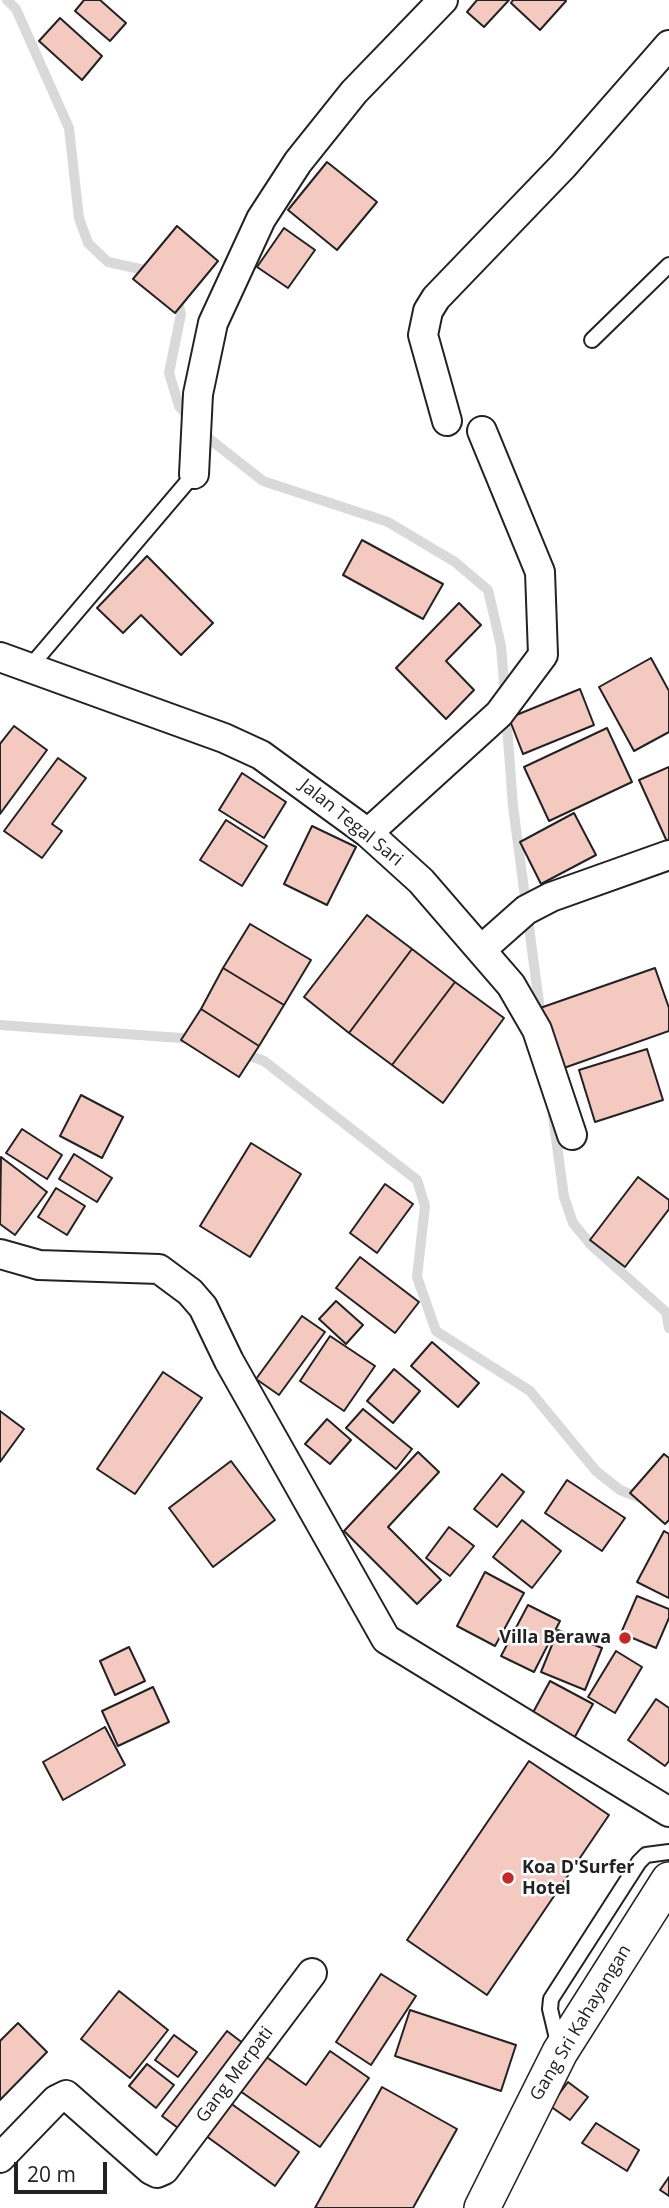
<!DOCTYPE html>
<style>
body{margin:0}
#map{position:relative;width:669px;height:2208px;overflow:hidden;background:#fff;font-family:"Open Sans",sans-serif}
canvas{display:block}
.scale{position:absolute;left:14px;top:2162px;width:93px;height:32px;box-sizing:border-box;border:4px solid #222;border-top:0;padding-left:9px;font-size:21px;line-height:24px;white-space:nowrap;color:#222;-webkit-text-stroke:5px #fff;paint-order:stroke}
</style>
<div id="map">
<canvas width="669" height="2208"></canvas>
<div class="scale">20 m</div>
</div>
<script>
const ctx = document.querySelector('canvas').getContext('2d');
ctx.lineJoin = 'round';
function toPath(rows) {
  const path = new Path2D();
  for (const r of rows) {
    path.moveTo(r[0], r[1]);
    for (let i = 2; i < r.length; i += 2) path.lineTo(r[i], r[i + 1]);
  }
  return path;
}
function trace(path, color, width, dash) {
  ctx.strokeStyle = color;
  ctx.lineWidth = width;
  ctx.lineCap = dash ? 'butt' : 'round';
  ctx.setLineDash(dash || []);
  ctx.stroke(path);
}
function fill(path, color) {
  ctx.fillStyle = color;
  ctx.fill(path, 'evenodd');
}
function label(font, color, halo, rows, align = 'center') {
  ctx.font = font + ' "Open Sans",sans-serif';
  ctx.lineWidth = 5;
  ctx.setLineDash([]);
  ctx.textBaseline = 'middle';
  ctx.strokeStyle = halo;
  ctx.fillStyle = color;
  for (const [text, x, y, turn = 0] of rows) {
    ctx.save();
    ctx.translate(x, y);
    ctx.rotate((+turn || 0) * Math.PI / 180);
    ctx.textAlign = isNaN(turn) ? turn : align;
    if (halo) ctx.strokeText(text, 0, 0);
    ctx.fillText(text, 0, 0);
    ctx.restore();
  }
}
trace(toPath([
 [7,0,16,9,69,128,79,218,88,243,108,262,154,272],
 [177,298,181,314,169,373,179,406,190,419],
 [202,433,263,481,388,522,455,562,488,590,501,646,505,695],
 [506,713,513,806,541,1018],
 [0,1025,195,1039],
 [239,1052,264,1061,417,1180,425,1206,417,1277,436,1331,530,1391,596,1471,620,1490,643,1499],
 [553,1116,564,1197,573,1223,591,1245,666,1312,669,1328]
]), '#d9d9d9', 10);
const building = toPath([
 [84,0,100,0,126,23,110,41,75,11,84,0],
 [477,0,509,0,484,27,467,12,477,0],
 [513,0,565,0,566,1,540,30,511,3,513,0],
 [60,18,102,56,82,80,39,41,60,18],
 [327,162,377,202,337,250,288,210,327,162],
 [177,226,218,261,175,313,133,279,177,226],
 [284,228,315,250,288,288,257,267,284,228],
 [362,540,443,584,423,619,343,575,362,540],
 [147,556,213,623,181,655,141,615,123,633,97,608,147,556],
 [459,603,481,625,446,661,474,690,446,719,396,668,459,603],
 [651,658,669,691,669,732,634,751,599,687,651,658],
 [580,689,594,725,523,754,509,718,580,689],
 [14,726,47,750,0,814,0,744,14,726],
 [607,728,632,782,549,821,524,767,607,728],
 [58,758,86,778,52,824,62,831,42,858,4,831,58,758],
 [669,767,669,846,639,780,669,767],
 [242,773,286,802,264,838,219,810,242,773],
 [574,813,596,855,541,884,520,842,574,813],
 [226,820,267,846,242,886,200,860,226,820],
 [312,826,356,847,327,905,284,884,312,826],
 [367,915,412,949,349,1033,304,997,367,915],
 [250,924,311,960,284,1005,223,968,250,924],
 [412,949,455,982,392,1065,349,1033,412,949],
 [223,968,284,1005,259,1046,201,1009,223,968],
 [655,968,669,1008,669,1031,561,1069,540,1008,655,968],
 [455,982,504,1018,443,1103,392,1065,455,982],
 [201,1009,259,1046,239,1077,181,1040,201,1009],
 [647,1049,663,1100,595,1122,579,1070,647,1049],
 [81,1095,123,1117,102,1158,60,1136,81,1095],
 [22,1129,62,1155,47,1179,6,1153,22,1129],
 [251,1143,301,1174,250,1257,200,1226,251,1143],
 [74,1154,112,1178,97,1202,59,1179,74,1154],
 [1,1157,47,1192,15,1235,0,1224,1,1157],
 [638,1177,669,1200,669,1209,625,1267,590,1240,638,1177],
 [385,1184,413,1204,377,1253,350,1233,385,1184],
 [56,1188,85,1206,67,1235,38,1217,56,1188],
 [360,1257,419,1302,395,1333,336,1288,360,1257],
 [336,1301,363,1325,346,1344,319,1319,336,1301],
 [302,1316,325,1332,279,1395,256,1379,302,1316],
 [330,1336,375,1366,344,1411,300,1381,330,1336],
 [432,1342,479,1383,458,1407,411,1366,432,1342],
 [394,1369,420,1391,393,1423,367,1401,394,1369],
 [163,1372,202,1398,135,1494,97,1469,163,1372],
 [363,1409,412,1449,396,1469,346,1428,363,1409],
 [0,1411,24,1429,0,1462,0,1411],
 [327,1419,351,1440,330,1464,305,1444,327,1419],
 [418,1452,439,1472,388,1527,441,1580,417,1604,344,1531,418,1452],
 [664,1454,669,1458,669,1520,665,1524,630,1493,664,1454],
 [231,1461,275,1520,213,1567,169,1508,231,1461],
 [502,1474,524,1492,497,1527,474,1509,502,1474],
 [567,1480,625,1518,602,1551,545,1513,567,1480],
 [522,1520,561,1551,532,1588,493,1557,522,1520],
 [449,1527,474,1546,450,1576,426,1558,449,1527],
 [664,1531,669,1534,669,1598,637,1582,664,1531],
 [485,1572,524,1593,495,1646,457,1626,485,1572],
 [637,1596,669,1609,669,1618,656,1648,621,1633,637,1596],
 [528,1605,560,1621,534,1672,501,1656,528,1605],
 [558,1630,602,1648,585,1690,541,1672,558,1630],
 [129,1647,145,1681,115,1695,100,1661,129,1647],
 [616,1651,642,1667,615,1713,588,1697,616,1651],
 [550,1681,593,1704,572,1742,529,1720,550,1681],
 [153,1687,169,1722,118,1746,102,1711,153,1687],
 [656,1699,669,1708,669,1761,665,1766,628,1740,656,1699],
 [105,1727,125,1765,63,1800,43,1762,105,1727],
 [529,1761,609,1815,487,1995,407,1940,529,1761],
 [381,1974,416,1996,371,2065,336,2042,381,1974],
 [119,1991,168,2030,130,2078,81,2039,119,1991],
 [410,2010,516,2045,501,2091,395,2056,410,2010],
 [18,2023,47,2052,0,2100,0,2041,18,2023],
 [227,2031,252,2050,186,2134,162,2116,227,2031],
 [174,2035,197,2052,178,2077,155,2060,174,2035],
 [330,2051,369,2078,320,2147,240,2091,265,2056,306,2085,330,2051],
 [147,2064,174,2085,156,2108,129,2086,147,2064],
 [568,2082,588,2097,570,2120,550,2106,568,2082],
 [382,2087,457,2129,413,2208,315,2208,382,2087],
 [226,2100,299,2152,275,2186,202,2133,226,2100],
 [596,2123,639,2150,627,2171,582,2143,596,2123],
 [669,2177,669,2196,660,2190,669,2177]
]);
fill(building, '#f3c9c0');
trace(building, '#222', 2);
const service = toPath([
 [592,340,669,265],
 [29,668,194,474],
 [559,2047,550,2009,551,1999,639,1862,646,1855,669,1852]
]);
const minor = toPath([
 [447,421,423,335,428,311,436,298,563,166,669,45],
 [194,474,198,394,213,323,261,219,298,162,354,92,443,0],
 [0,657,224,738,261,755,368,833,421,881,511,985,537,1030,572,1135],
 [368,833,499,714,543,655,540,572,482,431],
 [482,949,526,910,551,897,669,855],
 [0,1254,39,1265,159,1269,190,1292,203,1307,229,1361,386,1639,669,1812],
 [0,2158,56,2100,66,2095,151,2170,157,2173,164,2170,312,1973]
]);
const tertiary = toPath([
 [482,2208,560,2052,669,1880]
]);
trace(service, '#222', 18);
trace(minor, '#222', 32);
trace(tertiary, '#222', 38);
trace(service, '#fff', 14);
trace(minor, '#fff', 28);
trace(tertiary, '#fff', 35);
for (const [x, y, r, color] of [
 [625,1638,7,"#c62828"],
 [508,1878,7,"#c62828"]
]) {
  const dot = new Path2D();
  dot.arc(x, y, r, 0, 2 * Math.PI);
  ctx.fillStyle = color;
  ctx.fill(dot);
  trace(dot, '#fff', 2.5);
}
label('18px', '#222', '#fff', [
 ["Jalan Tegal Sari",351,823,39],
 ["Gang Sri Kahayangan",581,2023,-59],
 ["Gang Merpati",235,2075,-53]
]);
label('bold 18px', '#222', '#fff', [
 ["Villa Berawa",611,1638],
 ["Koa D'Surfer",522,1868,"left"],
 ["Hotel",522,1889,"left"]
], 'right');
</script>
